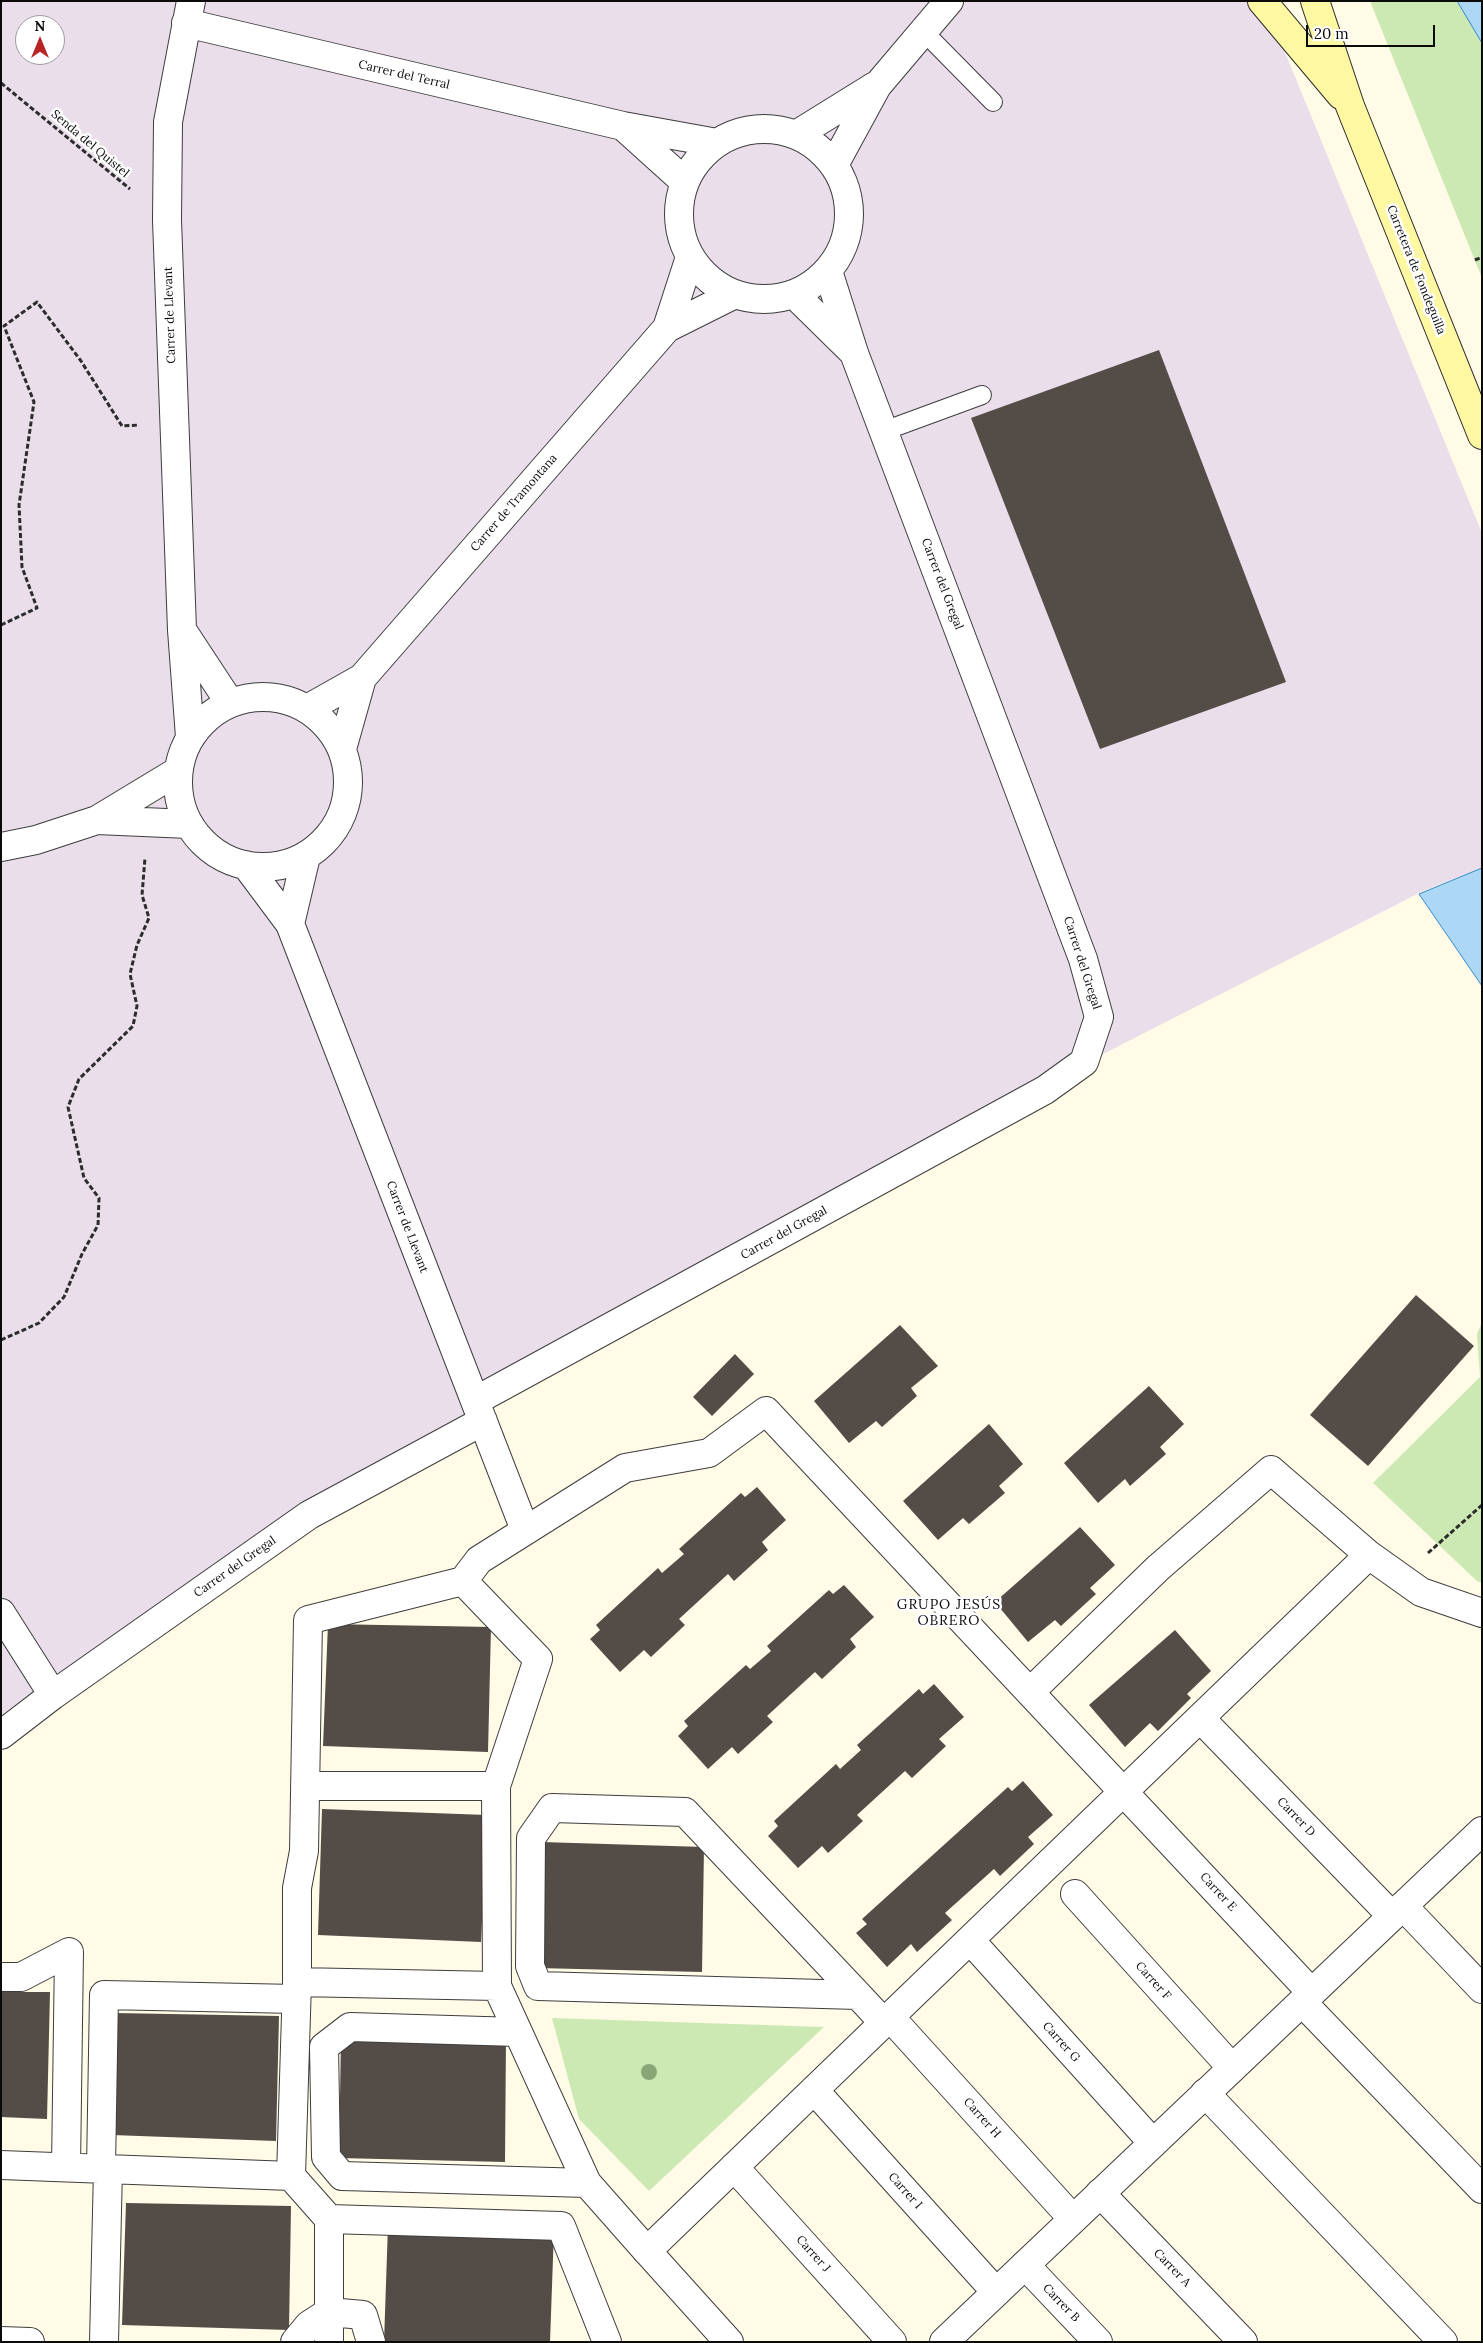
<!DOCTYPE html>
<meta charset="utf-8">
<style>
body{margin:0}
#map{position:relative;width:1483px;height:2343px;overflow:hidden;background:#fffbe7;font-family:Lora,serif}
canvas{display:block}
.frame{position:absolute;inset:0;border:2px solid #0a0a0a;pointer-events:none}
.north{position:absolute;left:15px;top:15px;width:50px;height:50px;box-sizing:border-box;background:#fff;border:1px solid #9d9d9d;border-radius:50%;rotate:0deg;font-size:14px;font-weight:700;line-height:20px;text-align:center;color:#0a0a0a}
.north::after{content:'';display:block;margin:auto;width:18px;height:22px;background:#b82426;clip-path:polygon(50% 0,100% 100%,50% 72%,0 100%)}
.scale{position:absolute;left:1306px;top:25px;width:129px;height:22px;box-sizing:border-box;border:2px solid #0a0a0a;border-top:0;padding-left:6px;font-size:15px;line-height:18px;white-space:nowrap;color:#0a0a0a;-webkit-text-stroke:4px #fff;paint-order:stroke}
</style>
<div id="map">
<canvas width="1483" height="2343"></canvas>
<div class="frame"></div>
<div class="north">N</div>
<div class="scale">20 m</div>
</div>
<script>
const ctx = document.querySelector('canvas').getContext('2d');
ctx.lineJoin = 'round';
function fill(path, color) {
  ctx.fillStyle = color;
  ctx.fill(path, 'evenodd');
}
function toPath(rows) {
  const path = new Path2D();
  for (const r of rows) {
    if (r.length === 3) {
      path.moveTo(r[0] + r[2], r[1]);
      path.arc(r[0], r[1], r[2], 0, 2 * Math.PI);
      continue;
    }
    path.moveTo(r[0], r[1]);
    for (let i = 2; i < r.length; i += 2) path.lineTo(r[i], r[i + 1]);
  }
  return path;
}
function trace(path, color, width, dash) {
  ctx.strokeStyle = color;
  ctx.lineWidth = width;
  ctx.lineCap = dash ? 'butt' : 'round';
  ctx.setLineDash(dash || []);
  ctx.stroke(path);
}
function label(font, color, halo, rows, align = 'center') {
  ctx.font = font + ' Lora,serif';
  ctx.lineWidth = 5;
  ctx.setLineDash([]);
  ctx.textBaseline = 'middle';
  ctx.strokeStyle = halo;
  ctx.fillStyle = color;
  for (const [text, x, y, turn = 0] of rows) {
    ctx.save();
    ctx.translate(x, y);
    ctx.rotate((+turn || 0) * Math.PI / 180);
    ctx.textAlign = isNaN(turn) ? turn : align;
    if (halo) ctx.strokeText(text, 0, 0);
    ctx.fillText(text, 0, 0);
    ctx.restore();
  }
}
fill(toPath([
 [1,1,1264,1,1482,533,1482,868,1425,890,1056,1078,517,1379,1,1742],
 [25,25,55,25,55,55,25,55]
]), '#e9deea');
fill(toPath([
 [1370,1,1457,1,1482,43,1482,278],
 [1482,1322,1482,1583,1477,1581,1373,1483,1480,1377,1477,1334],
 [552,2018,824,2027,649,2191,579,2119]
]), '#cce8b3');
const water = toPath([
 [1457,1,1482,1,1482,43,1457,1],
 [1482,868,1482,986,1419,894,1482,868]
]);
fill(water, '#add8f5');
trace(water, '#348acc', 1);
fill(toPath([
 [1159,350,1286,682,1100,749,971,418],
 [1416,1295,1474,1346,1368,1466,1310,1415],
 [900,1325,938,1366,911,1388,917,1396,882,1427,876,1421,849,1443,814,1401],
 [735,1354,754,1374,712,1416,693,1397],
 [1149,1386,1184,1424,1160,1447,1166,1454,1130,1486,1125,1479,1098,1503,1064,1463],
 [989,1424,1023,1464,999,1486,1005,1493,969,1524,963,1518,938,1540,903,1501],
 [757,1487,786,1520,762,1542,768,1550,734,1581,728,1574,679,1619,685,1625,651,1657,644,1650,620,1672,590,1639,600,1630,596,1625,658,1568,662,1573,684,1554,679,1549,741,1493,745,1497],
 [1080,1527,1115,1565,1090,1588,1096,1594,1061,1626,1055,1620,1028,1642,995,1602],
 [844,1585,874,1617,850,1639,856,1647,822,1679,815,1672,767,1716,773,1722,738,1754,732,1747,708,1769,678,1736,688,1726,684,1721,746,1665,750,1669,771,1651,767,1646,829,1590,833,1594],
 [328,1624,491,1627,488,1752,323,1746],
 [1175,1630,1211,1671,1187,1694,1191,1698,1158,1731,1150,1723,1125,1747,1089,1705],
 [934,1684,964,1717,939,1739,946,1746,912,1778,905,1771,857,1815,863,1821,828,1853,822,1846,798,1868,768,1836,778,1826,774,1821,836,1764,840,1769,861,1750,857,1745,919,1689,923,1694],
 [1023,1781,1053,1815,1028,1837,1034,1844,1000,1876,994,1869,945,1913,952,1920,917,1952,911,1944,887,1967,856,1933,867,1924,862,1919,1008,1787,1012,1791],
 [322,1809,487,1815,481,1942,318,1935],
 [541,1842,704,1847,702,1972,537,1968],
 [1,1992,50,1992,47,2119,1,2117],
 [114,2013,279,2016,276,2141,112,2135],
 [341,2036,506,2037,505,2162,339,2158],
 [126,2203,291,2206,289,2330,122,2325],
 [388,2225,554,2230,550,2342,384,2342]
]), '#534c47');
const service = toPath([
 [923,31,993,102],
 [884,431,982,395]
]);
const minor = toPath([
 [186,23,623,126],
 [764,214,85],
 [796,135,875,86],
 [834,165,877,86,949,1],
 [684,181,623,126,717,143],
 [690,257,667,328,735,294],
 [794,294,852,351],
 [184,633,230,703],
 [362,678,667,328],
 [263,782,85],
 [307,709,362,678,342,749],
 [190,737,182,630,167,220,168,122,191,1],
 [97,820,189,824],
 [1,847,36,840,97,820,178,771],
 [246,865,290,924,306,856],
 [290,924,525,1530],
 [475,1401,1045,1090,1084,1062,1099,1017,1083,959,854,353,828,271],
 [463,1581,538,1659,496,1786,497,1986,587,2183,647,2251,1369,1555],
 [1,1613,53,1695],
 [1030,1692,1158,1568,1271,1470,1369,1555,1421,1592,1482,1613],
 [1200,1718,1392,1916],
 [1,1735,53,1695,309,1515,483,1421],
 [305,1786,496,1786],
 [1075,1894,1232,2068],
 [1403,1906,1482,1989],
 [970,1940,1153,2143],
 [1,1977,21,1977,69,1952,66,2167],
 [297,1982,291,2176,329,2219,329,2342],
 [497,1986,297,1982,297,1888,304,1851,308,1620,463,1581,479,1560,625,1468,709,1453,766,1411,1311,1992],
 [858,1995,538,1986,530,1966,531,1838,552,1808,685,1812,858,1995,884,2023],
 [1302,2002,1482,2189],
 [890,2017,1073,2219],
 [518,2032,350,2027,324,2047,326,2157,342,2176,587,2183],
 [814,2090,996,2292],
 [1205,2093,1443,2342],
 [1,2165,291,2176],
 [734,2167,892,2342],
 [101,2168,104,1995,296,1999],
 [1100,2193,1243,2342],
 [329,2219,561,2226,607,2342],
 [1025,2265,1098,2342],
 [1,2341,30,2342],
 [104,2342,108,2168],
 [295,2342,309,2325,329,2312,363,2315,371,2342]
]);
const tertiary = toPath([
 [647,2251,729,2342],
 [944,2342,1482,1831]
]);
const secondary = toPath([
 [1262,1,1341,95],
 [1315,1,1350,106,1482,435]
]);
trace(service, '#3d3d3d', 20);
trace(minor, '#3d3d3d', 30);
trace(tertiary, '#3d3d3d', 30);
trace(secondary, '#2c2c2c', 30);
trace(toPath([
 [1,83,130,189],
 [1475,260,1482,257],
 [1,625,37,608,22,567,19,505,34,402,4,326,37,302,81,361,122,426,139,425],
 [1,1340,39,1323,64,1297,82,1254,98,1225,99,1198,84,1178,68,1107,79,1079,133,1026,137,1006,130,974,137,945,149,918,142,895,145,858],
 [1428,1553,1482,1505]
]), '#2c2c2c', 3, [5, 2.5]);
trace(service, '#fff', 18);
trace(minor, '#fff', 28);
trace(tertiary, '#fff', 28);
trace(secondary, '#fff8a2', 28);
ctx.fillStyle = '#89a677';
for (const [x, y] of [
 [649,2072]
]) {
  ctx.beginPath();
  ctx.arc(x, y, 8, 0, 2 * Math.PI);
  ctx.fill();
}
label('12px', '#0a0a0a', '#fff', [
 ["Carrer del Terral",404,75,13],
 ["Senda del Quistel",90,144,40],
 ["Carretera de Fondeguilla",1416,270,68],
 ["Carrer de Llevant",170,315,-92],
 ["Carrer de Tramontana",514,503,-49],
 ["Carrer del Gregal",942,584,69],
 ["Carrer del Gregal",1082,963,72],
 ["Carrer de Llevant",407,1227,69],
 ["Carrer del Gregal",784,1233,-29],
 ["Carrer del Gregal",235,1567,-35],
 ["Carrer D",1296,1817,46],
 ["Carrer E",1218,1892,47],
 ["Carrer F",1153,1981,48],
 ["Carrer G",1061,2042,48],
 ["Carrer H",982,2118,48],
 ["Carrer I",905,2191,48],
 ["Carrer J",813,2254,48],
 ["Carrer A",1172,2268,46],
 ["Carrer B",1061,2303,46]
]);
ctx.letterSpacing = '1px';
label('14px', '#0a0a0a', '#fff', [
 ["GRUPO JESÚS",949,1605],
 ["OBRERO",949,1621]
]);
ctx.letterSpacing = '0px';
</script>
